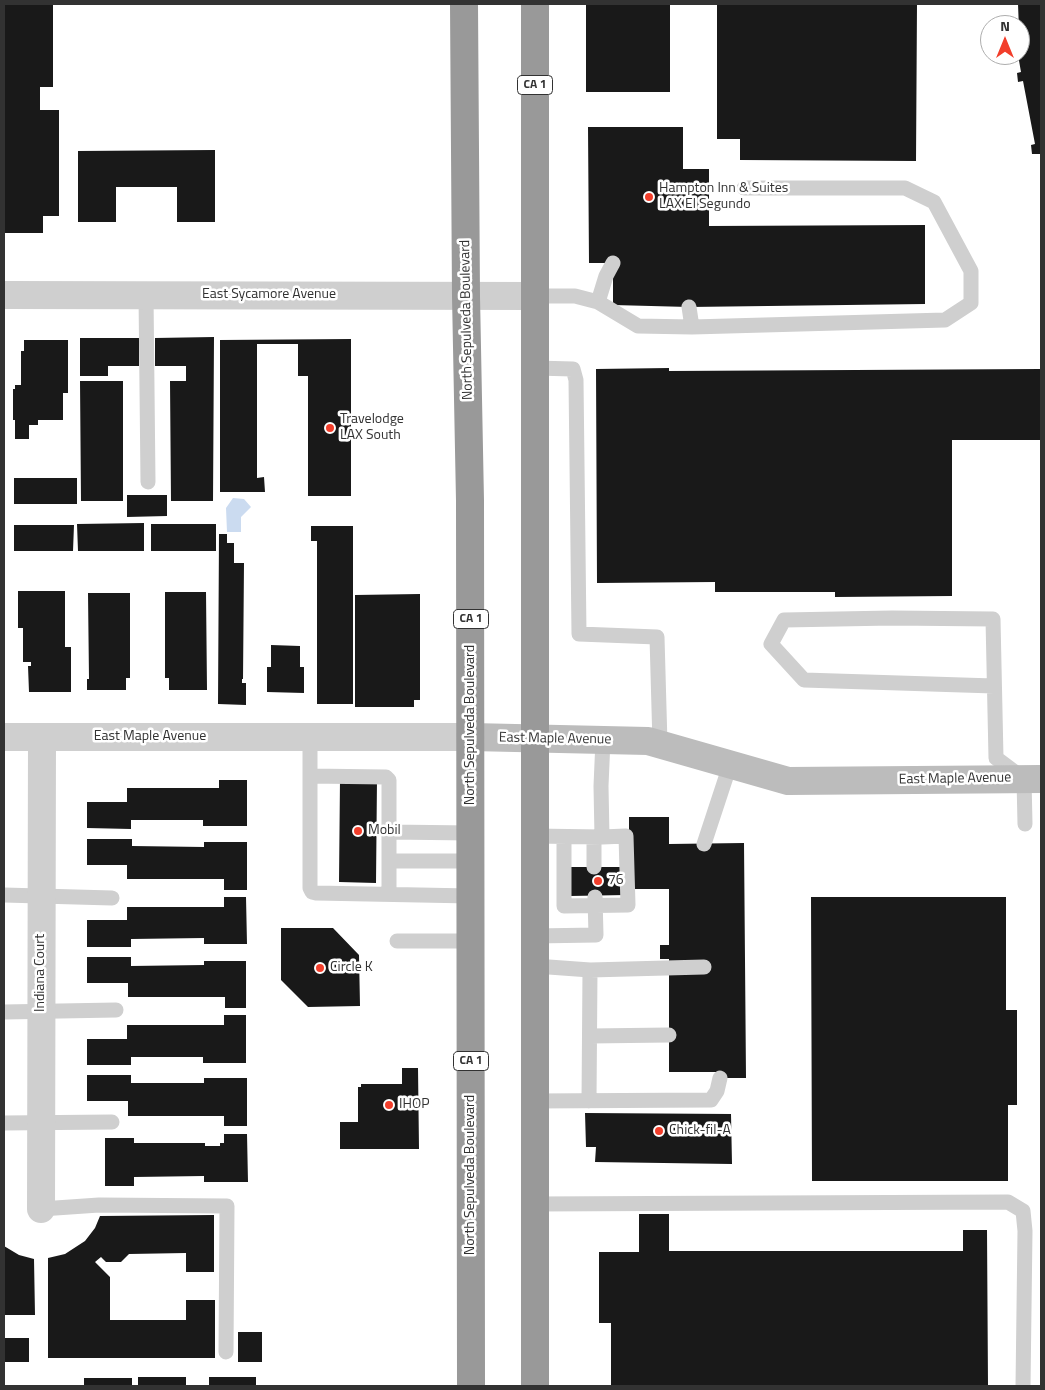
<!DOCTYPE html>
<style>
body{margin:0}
#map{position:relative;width:1045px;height:1390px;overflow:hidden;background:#fff;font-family:"Titillium Web",sans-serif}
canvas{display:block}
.frame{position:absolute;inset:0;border:5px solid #323232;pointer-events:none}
.north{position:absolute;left:980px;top:15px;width:50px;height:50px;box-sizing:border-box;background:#fff;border:1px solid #adadad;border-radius:50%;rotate:0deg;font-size:14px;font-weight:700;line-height:20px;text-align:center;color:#323232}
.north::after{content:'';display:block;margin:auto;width:18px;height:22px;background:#f23e2b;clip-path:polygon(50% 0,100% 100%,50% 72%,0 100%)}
</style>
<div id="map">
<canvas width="1045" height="1390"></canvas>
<div class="frame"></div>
<div class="north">N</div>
</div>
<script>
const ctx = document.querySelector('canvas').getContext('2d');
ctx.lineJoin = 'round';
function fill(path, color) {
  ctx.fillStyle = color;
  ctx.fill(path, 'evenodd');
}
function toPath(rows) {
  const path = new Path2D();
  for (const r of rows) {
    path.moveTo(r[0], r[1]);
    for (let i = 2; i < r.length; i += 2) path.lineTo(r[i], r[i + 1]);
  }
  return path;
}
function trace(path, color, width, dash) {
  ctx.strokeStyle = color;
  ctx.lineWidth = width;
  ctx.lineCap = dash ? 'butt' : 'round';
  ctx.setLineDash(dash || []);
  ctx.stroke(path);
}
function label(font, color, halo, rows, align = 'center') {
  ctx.font = font + ' "Titillium Web",sans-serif';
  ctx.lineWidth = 5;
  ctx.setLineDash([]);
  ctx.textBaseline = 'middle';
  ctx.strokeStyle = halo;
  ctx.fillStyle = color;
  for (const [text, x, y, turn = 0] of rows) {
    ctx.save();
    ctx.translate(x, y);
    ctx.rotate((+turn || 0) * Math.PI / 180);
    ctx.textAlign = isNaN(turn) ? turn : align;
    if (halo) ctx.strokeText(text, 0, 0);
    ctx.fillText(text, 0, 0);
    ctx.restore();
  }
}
fill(toPath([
 [233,498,244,499,251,507,241,517,241,532,227,532,226,508]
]), '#cbdbf0');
fill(toPath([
 [4,4,53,4,53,87,40,87,40,110,59,110,59,216,43,216,43,233,4,233],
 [586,4,670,4,670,92,586,92],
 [717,4,917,4,916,161,740,160,740,139,717,139],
 [1018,4,1041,4,1041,154,1032,154,1031,145,1035,144,1023,81,1018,82,1017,73,1021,72,1018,55,1020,55],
 [588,127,683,127,683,169,709,169,709,226,925,225,925,304,689,307,613,305,613,263,589,263],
 [215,150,215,222,177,222,177,187,116,187,116,222,78,222,78,151],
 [214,337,213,501,171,501,170,381,186,381,186,366,155,366,155,338],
 [80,338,139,338,139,366,108,366,108,376,80,376],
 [351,339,351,496,308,496,308,376,298,376,298,344,257,344,257,478,264,477,265,492,220,492,220,340],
 [24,340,68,340,68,393,63,393,63,420,38,420,38,425,29,425,29,439,15,439,15,420,13,420,13,389,15,389,15,385,21,385,21,351,24,351],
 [669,368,669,371,1041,369,1041,440,952,440,952,596,835,597,835,592,715,592,715,582,597,583,596,369],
 [80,381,123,381,123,501,81,501],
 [14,478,77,478,77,504,14,504],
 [127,495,167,495,167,516,127,517],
 [144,523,144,551,78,551,77,524],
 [151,524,216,524,216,551,151,551],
 [14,525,74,525,73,551,14,551],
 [311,526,353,526,353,704,317,704,317,541,311,541],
 [219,534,227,534,227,543,234,543,234,563,244,563,243,679,242,679,242,683,246,683,246,705,218,704],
 [18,591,65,591,65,647,71,647,71,692,29,692,28,666,31,666,31,662,23,662,23,628,18,628],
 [165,592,206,592,207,690,169,690,169,678,165,678],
 [88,593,130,593,130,678,126,678,126,690,87,690,87,679,89,679],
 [420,594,420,700,414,700,414,707,355,707,355,595],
 [271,645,300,646,300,667,304,667,304,693,267,692,267,667,271,667],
 [340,779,377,779,376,883,339,882],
 [219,780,247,780,247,826,203,826,203,820,131,820,131,829,87,828,87,802,127,802,127,788,219,788],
 [629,817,669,817,669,844,744,843,746,1078,716,1078,716,1072,669,1072,669,959,660,959,660,945,669,945,669,889,629,889],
 [87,839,132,839,132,846,204,847,204,842,247,842,247,890,224,890,224,879,127,879,127,865,87,865],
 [570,867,626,867,626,895,570,896],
 [224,897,246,897,247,944,204,944,204,938,131,939,131,947,87,947,87,920,127,920,127,907,224,907],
 [811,897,1006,897,1006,1010,1017,1010,1017,1105,1008,1105,1008,1181,812,1181],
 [281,928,333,928,359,955,360,1006,308,1007,281,980],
 [87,957,131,957,131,966,204,965,204,961,246,961,246,1008,225,1008,225,997,128,997,128,983,87,983],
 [224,1015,246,1015,246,1063,203,1063,203,1057,131,1057,131,1065,87,1065,87,1039,127,1039,127,1025,224,1025],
 [402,1068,418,1068,419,1149,340,1149,340,1122,358,1122,358,1087,361,1087,361,1084,402,1084],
 [87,1075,131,1075,131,1083,204,1083,204,1078,247,1078,247,1126,224,1126,224,1116,128,1116,128,1101,87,1101],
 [585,1113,731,1114,732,1164,595,1162,596,1147,586,1147],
 [224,1134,247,1134,248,1182,204,1182,204,1176,134,1177,134,1186,105,1186,105,1138,134,1138,134,1143,205,1143,205,1146,220,1146,220,1143,224,1143],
 [639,1214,669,1214,669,1251,963,1251,963,1230,987,1230,988,1386,611,1386,611,1323,599,1323,599,1252,639,1252],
 [214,1215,214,1272,186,1272,186,1253,129,1254,121,1262,106,1262,101,1257,95,1262,110,1277,110,1320,186,1320,186,1300,215,1300,215,1358,48,1358,48,1258,65,1254,85,1241,95,1228,100,1216],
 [4,1246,19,1255,34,1259,35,1315,4,1315],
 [238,1332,262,1332,262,1362,238,1362],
 [4,1338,29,1338,29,1362,4,1362],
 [138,1377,186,1377,186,1386,138,1386],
 [209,1377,256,1377,256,1386,209,1386],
 [84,1378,132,1378,132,1386,84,1386]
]), '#191919');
trace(toPath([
 [146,295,148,482],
 [535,296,575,296,598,302,638,326,692,327,945,320,971,303,971,271,934,202,905,188,744,188],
 [598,302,606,276,613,263],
 [689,307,692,327],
 [535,368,573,369,576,380,579,634,657,637,660,744],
 [994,686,804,680,771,644,784,620,892,618,993,619,996,758,1024,779,1025,824],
 [310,737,310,888,312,892,316,893,471,896],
 [310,776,386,777,389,780,389,894],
 [390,832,471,833],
 [534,836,602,837,601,786,603,740],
 [564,837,564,906,628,905,626,836,602,837],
 [704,844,730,765],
 [390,861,471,861],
 [594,867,594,837],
 [4,895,112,898],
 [535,936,596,935,595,897],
 [397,941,471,941],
 [535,966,590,970,589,1101],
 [590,970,704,967],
 [4,1012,116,1010],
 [590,1036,669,1035],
 [535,1101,711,1100,717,1091,720,1078],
 [4,1123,112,1122],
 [535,1204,1008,1202,1023,1211,1025,1231,1023,1386],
 [41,1209,99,1205,227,1206,226,1352]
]), '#cfcfcf', 15);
trace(toPath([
 [4,295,535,296],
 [4,737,471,737],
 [41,1209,42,737]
]), '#cfcfcf', 28);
trace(toPath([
 [471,737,648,741,788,781,1041,779]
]), '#bcbcbc', 28);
trace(toPath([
 [464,4,466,296,470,501,471,1386],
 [535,4,535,1386]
]), '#999', 28);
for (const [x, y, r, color] of [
 [649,197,5,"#f23e2b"],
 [330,428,5,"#f23e2b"],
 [358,831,5,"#f23e2b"],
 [598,881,5,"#f23e2b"],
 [320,968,5,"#f23e2b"],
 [389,1105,5,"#f23e2b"],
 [659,1131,5,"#f23e2b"]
]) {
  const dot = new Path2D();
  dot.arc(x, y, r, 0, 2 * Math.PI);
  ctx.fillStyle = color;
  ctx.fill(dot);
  trace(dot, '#fff', 2);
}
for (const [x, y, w] of [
 [535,85,35],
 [471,619,35],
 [471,1061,35]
]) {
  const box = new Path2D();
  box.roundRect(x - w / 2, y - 9.5, w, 19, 4);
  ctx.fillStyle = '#fff';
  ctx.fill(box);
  trace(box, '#323232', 1);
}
label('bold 12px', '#323232', null, [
 ["CA 1",535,85],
 ["CA 1",471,619],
 ["CA 1",471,1061]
]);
label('14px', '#323232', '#fff', [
 ["Hampton Inn & Suites",659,189],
 ["LAX El Segundo",659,205],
 ["Travelodge",340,420],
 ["LAX South",340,436],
 ["Mobil",368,831],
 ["76",608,881],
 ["Circle K",330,968],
 ["IHOP",399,1105],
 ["Chick-fil-A",669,1131]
], 'left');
label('14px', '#323232', '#fff', [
 ["East Sycamore Avenue",269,295],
 ["North Sepulveda Boulevard",467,320,-91],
 ["North Sepulveda Boulevard",471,725,-90],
 ["East Maple Avenue",150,737],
 ["East Maple Avenue",555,739,1],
 ["East Maple Avenue",955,779,-1],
 ["Indiana Court",41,973,-90],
 ["North Sepulveda Boulevard",471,1175,-90]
]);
</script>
